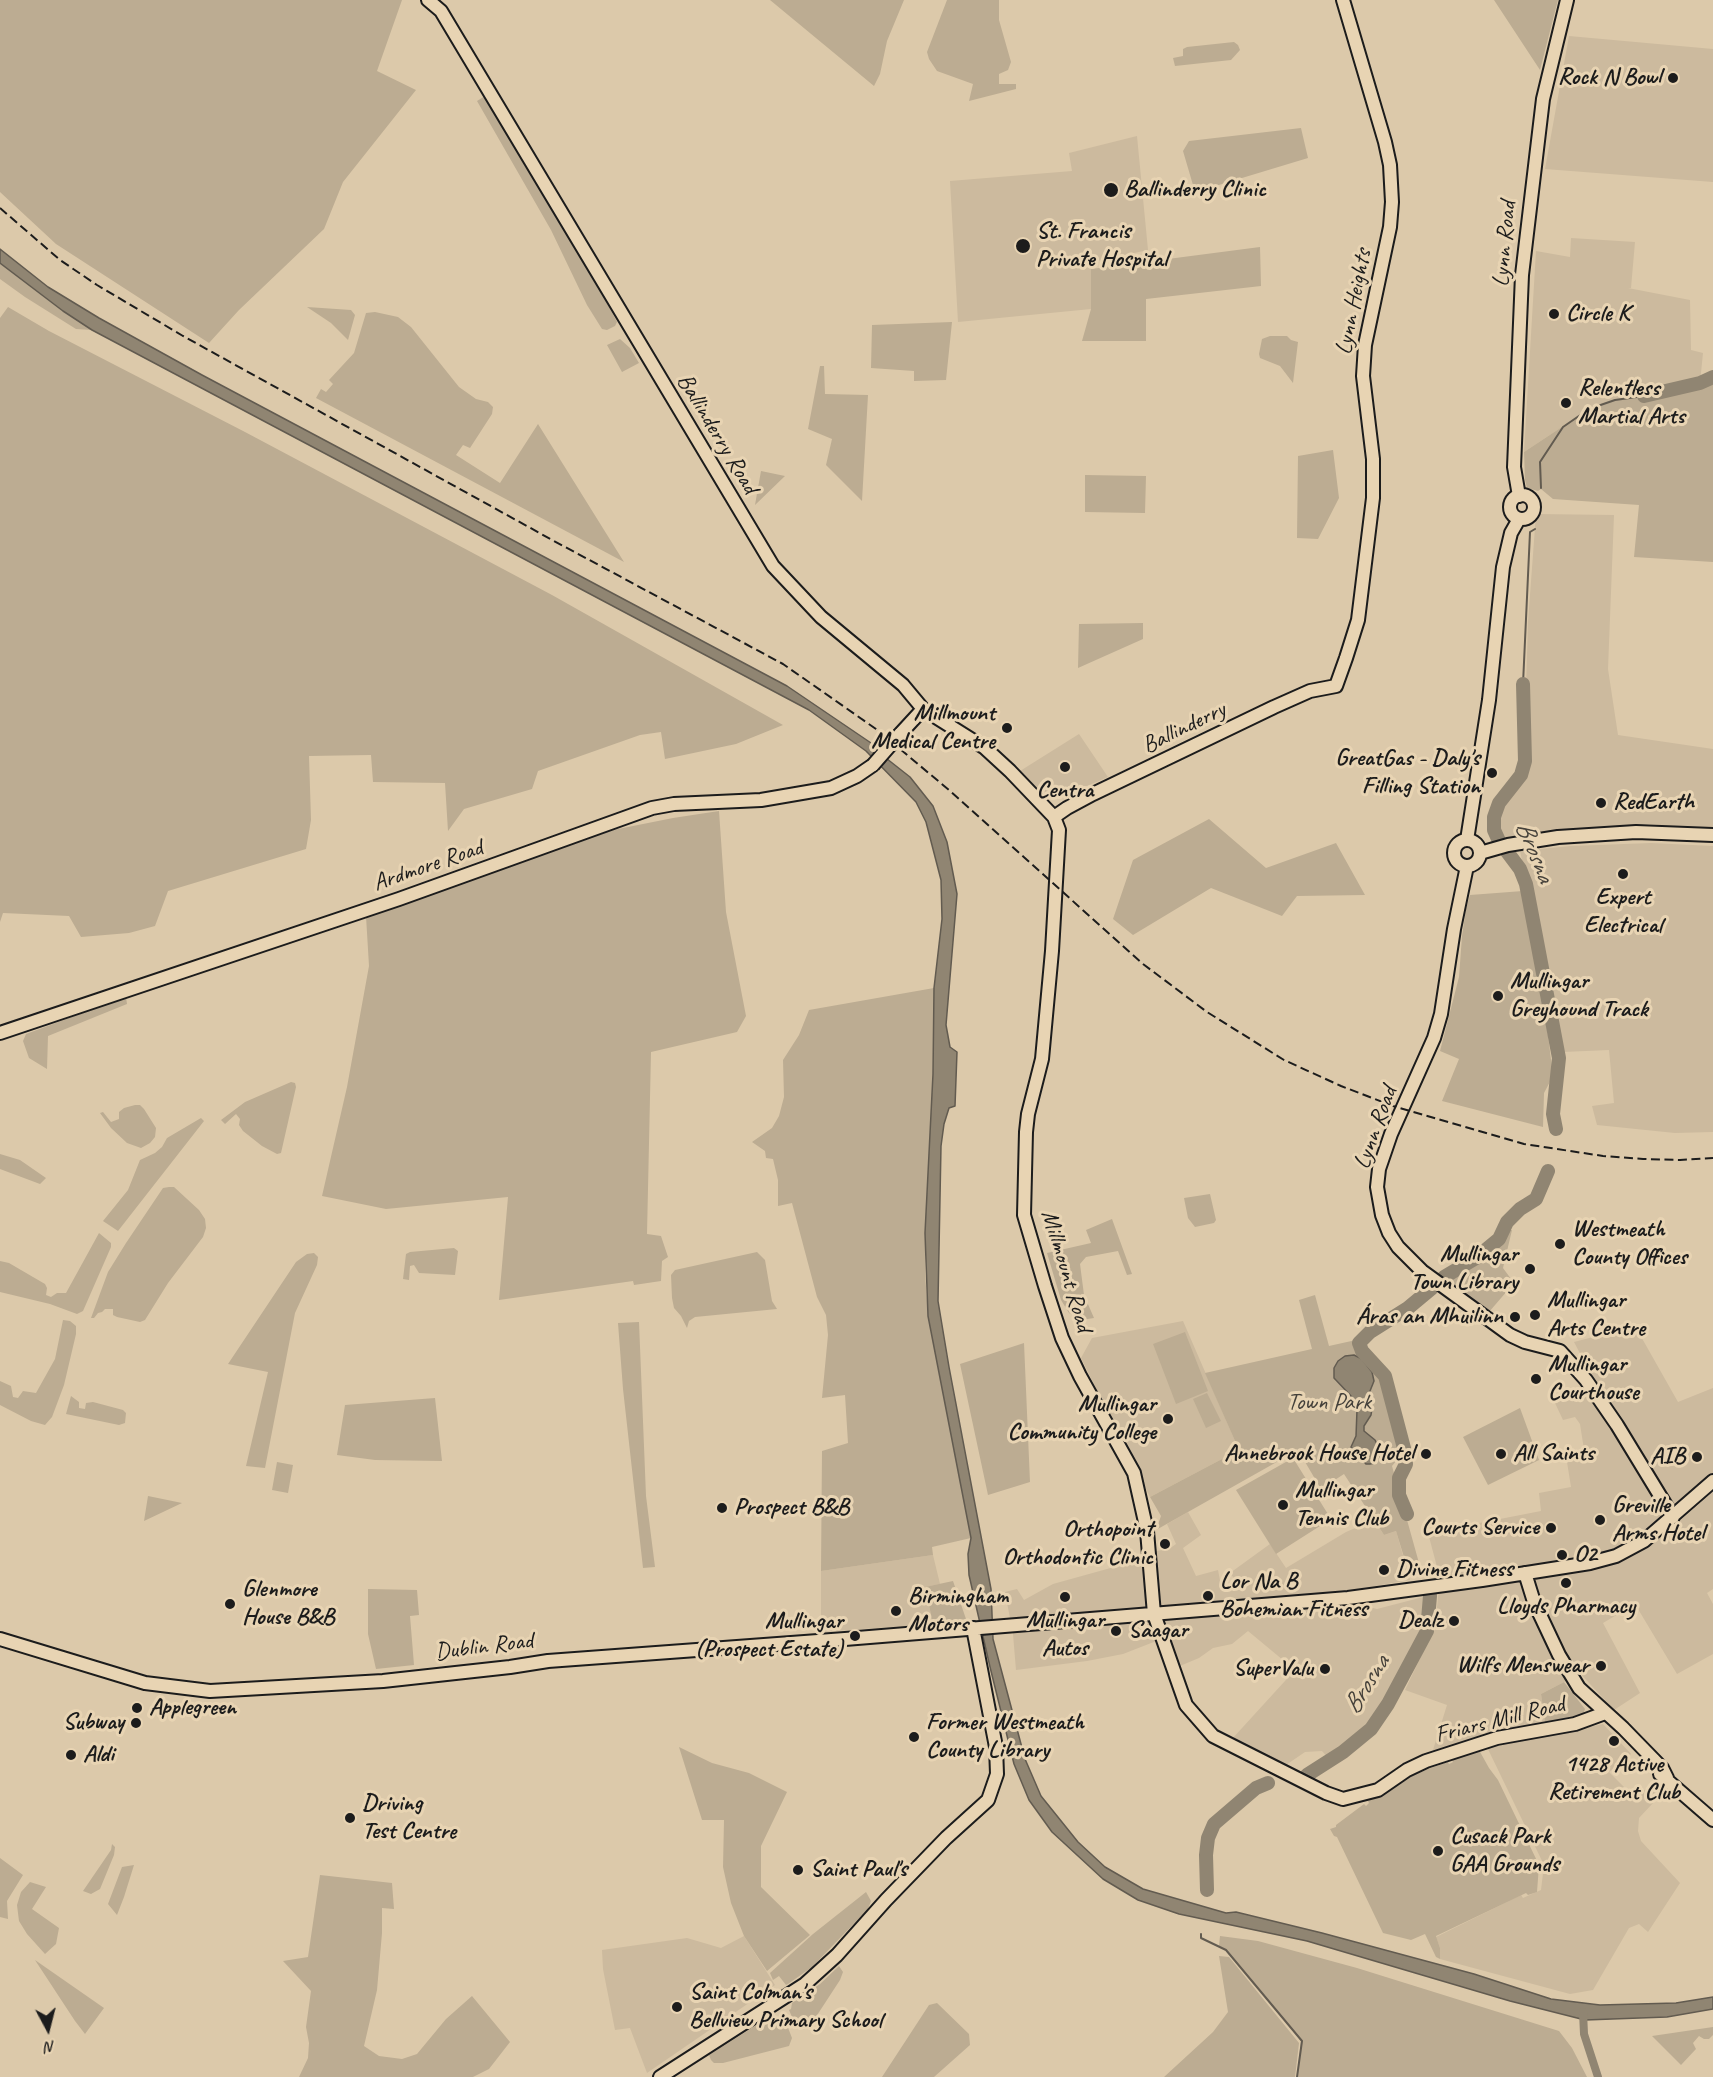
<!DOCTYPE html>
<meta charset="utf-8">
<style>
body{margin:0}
#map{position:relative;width:1713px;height:2077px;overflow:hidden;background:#dcc9aa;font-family:Caveat,sans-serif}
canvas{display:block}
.north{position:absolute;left:18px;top:1999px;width:60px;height:60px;-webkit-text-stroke:4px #e8d4b3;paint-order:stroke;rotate:173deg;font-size:16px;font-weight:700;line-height:24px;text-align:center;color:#1c1c1c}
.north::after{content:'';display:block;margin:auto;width:21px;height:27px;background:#1c1c1c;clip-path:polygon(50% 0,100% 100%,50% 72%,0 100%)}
</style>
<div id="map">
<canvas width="1713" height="2077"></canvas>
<div class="north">N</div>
</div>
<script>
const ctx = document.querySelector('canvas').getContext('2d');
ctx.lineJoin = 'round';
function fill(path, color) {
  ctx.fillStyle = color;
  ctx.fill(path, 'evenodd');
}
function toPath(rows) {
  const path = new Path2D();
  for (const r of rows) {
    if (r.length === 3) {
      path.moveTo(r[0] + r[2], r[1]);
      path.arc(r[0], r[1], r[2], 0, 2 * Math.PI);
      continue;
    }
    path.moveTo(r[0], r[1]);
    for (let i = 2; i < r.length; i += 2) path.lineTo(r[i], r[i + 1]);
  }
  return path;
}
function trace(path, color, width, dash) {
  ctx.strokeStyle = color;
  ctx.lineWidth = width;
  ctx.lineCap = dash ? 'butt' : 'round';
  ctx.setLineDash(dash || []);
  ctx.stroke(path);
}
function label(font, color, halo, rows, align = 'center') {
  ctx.font = font + ' Caveat,sans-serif';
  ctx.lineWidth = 6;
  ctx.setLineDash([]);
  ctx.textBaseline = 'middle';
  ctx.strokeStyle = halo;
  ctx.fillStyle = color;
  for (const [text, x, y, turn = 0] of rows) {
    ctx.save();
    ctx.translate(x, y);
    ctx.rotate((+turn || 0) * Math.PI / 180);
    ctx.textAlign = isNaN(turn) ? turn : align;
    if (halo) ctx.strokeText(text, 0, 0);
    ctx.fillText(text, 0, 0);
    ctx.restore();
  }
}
fill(toPath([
 [1569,36,1713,49,1713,182,1545,169],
 [1137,136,1148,250,1093,262,1091,269,1091,309,958,322,950,181,1072,171,1069,153],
 [1571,238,1635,242,1631,288,1628,288,1690,300,1691,350,1703,353,1700,383,1644,396,1615,400,1589,409,1524,452,1536,251,1570,257],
 [1536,514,1614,515,1608,669,1618,735,1713,749,1713,829,1649,824,1570,829,1501,839,1495,829,1497,808,1527,762,1525,719,1528,622],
 [1079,734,1108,777,1054,800,1034,785,1020,771],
 [1651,843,1713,846,1713,1132,1675,1133,1597,1125,1592,1106,1614,1103,1609,1050,1563,1052,1520,851,1571,846],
 [1183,1321,1239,1450,1150,1497,1081,1358,1092,1338],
 [1635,1326,1678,1402,1713,1388,1713,1476,1678,1509,1647,1467,1595,1382,1574,1342],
 [1587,1389,1674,1526,1713,1492,1713,1589,1707,1593,1713,1604,1713,1654,1677,1674,1635,1604,1603,1623,1640,1693,1614,1710,1578,1671,1564,1682,1541,1694,1545,1722,1433,1750,1447,1705,1405,1690,1435,1627,1440,1578,1428,1533,1541,1511,1539,1493,1571,1487,1567,1462,1585,1456,1580,1424,1575,1417,1563,1420,1555,1403],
 [1188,1512,1201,1535,1183,1548,1196,1576,1218,1570,1222,1591,1242,1589,1230,1573,1270,1544,1286,1568,1346,1532,1374,1520,1384,1535,1396,1531,1410,1580,1346,1591,1349,1602,1377,1609,1427,1596,1421,1633,1397,1684,1379,1712,1361,1734,1329,1759,1322,1751,1305,1752,1286,1765,1232,1739,1295,1670,1248,1631,1232,1644,1213,1648,1199,1658,1175,1668,1164,1638,1123,1654,1087,1661,1016,1670,1013,1634,1005,1592,1017,1589,1024,1600,1053,1584,1143,1559,1156,1557,1156,1551,1169,1549,1176,1544,1167,1524],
 [933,1555,940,1584,925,1587,933,1624,821,1632,821,1571],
 [1603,1724,1631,1754,1609,1772,1635,1798,1659,1778,1667,1788,1639,1818,1638,1831,1641,1841,1680,1883,1648,1932,1639,1924,1629,1928,1593,1990,1570,1994,1440,1959,1440,1948,1436,1937,1521,1895,1523,1898,1541,1890,1544,1865,1486,1745,1549,1736],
 [744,1936,775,1985,647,2073,630,2028,615,2030,603,1969,602,1950,687,1938,721,1948]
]), '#ccba9e');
fill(toPath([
 [0,0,402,0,377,71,416,90,343,182,324,229,239,310,209,343,56,244,0,192],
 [770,0,904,0,887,41,880,74,874,86],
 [947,0,999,0,999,20,1011,62,1008,70,999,74,999,84,1016,84,1016,89,969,101,973,84,937,71,929,59,927,52],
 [1494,0,1558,0,1540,70],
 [1234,42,1238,45,1240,50,1231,60,1175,66,1173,58,1183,56,1183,49,1187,47],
 [485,96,598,286,617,322,615,326,607,330,602,329,587,305,551,230,477,101],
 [1301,128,1308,158,1199,191,1193,185,1183,151,1189,141],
 [1260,247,1261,286,1146,299,1146,341,1082,341,1091,309,1091,269],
 [0,263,63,311,92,330,76,329,25,297,0,279],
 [8,307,49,331,245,432,552,595,783,725,736,744,665,759,661,732,640,735,538,771,532,789,464,809,448,831,445,783,373,782,371,755,309,756,311,820,306,849,168,891,155,926,129,933,81,937,69,916,3,913,0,922,0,318],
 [307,307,351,310,355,315,348,340,331,323],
 [375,312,398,317,411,327,459,387,476,399,488,402,493,407,492,414,470,448,463,445,456,455,500,483,538,424,624,562,316,398,321,389,326,392,333,384,329,380,354,353,366,313],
 [952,322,946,380,914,381,914,371,871,368,872,325],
 [1270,336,1287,336,1291,340,1298,342,1293,383,1280,366,1260,358,1259,354,1262,339],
 [620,339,630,348,639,363,622,372,607,345],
 [820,366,824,366,825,394,868,395,862,501,826,465,832,439,808,429],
 [1713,377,1713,562,1634,557,1639,505,1553,499,1541,489,1538,491,1527,488,1525,480,1524,452,1589,409,1615,400,1644,396,1700,383],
 [1333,450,1339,498,1318,539,1297,538,1298,456],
 [761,471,785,476,755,505],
 [1085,475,1146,476,1145,513,1085,512],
 [1143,623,1143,639,1078,668,1079,624],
 [719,811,726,912,746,1016,737,1032,651,1052,647,1234,661,1236,668,1257,662,1261,661,1281,634,1285,633,1281,499,1300,508,1197,386,1209,322,1196,347,1087,369,966,366,916,598,833,673,818],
 [1209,819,1266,868,1336,843,1365,895,1297,896,1282,916,1211,888,1133,935,1113,919,1133,860],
 [1523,891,1548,1035,1553,1076,1544,1093,1543,1127,1442,1101,1459,1059,1440,1051,1459,977,1462,936,1466,909,1470,895],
 [934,988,933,1074,925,1233,925,1273,928,1316,971,1538,932,1547,933,1555,821,1571,822,1451,848,1443,845,1395,822,1398,828,1335,826,1315,817,1297,792,1203,778,1206,778,1180,773,1159,766,1158,765,1151,752,1142,772,1128,779,1116,784,1097,783,1060,799,1035,809,1010],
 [126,997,127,1004,48,1036,47,1069,29,1058,23,1041,26,1034],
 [291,1082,295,1083,296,1087,281,1153,277,1154,262,1146,243,1131,239,1125,240,1119,236,1114,225,1124,221,1120,245,1102],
 [135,1105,140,1105,144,1109,156,1128,155,1137,150,1143,141,1148,127,1143,111,1128,100,1113,103,1112,111,1122,119,1119,119,1112,124,1108],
 [201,1118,204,1121,118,1231,103,1221,128,1190,140,1160,155,1153,162,1147,167,1138],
 [0,1154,20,1160,46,1178,40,1184,0,1169],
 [169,1187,174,1187,199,1210,205,1219,206,1228,203,1237,168,1283,145,1320,140,1322,117,1317,113,1315,113,1309,105,1309,102,1312,98,1313,94,1318,91,1318,108,1272,126,1243,163,1188],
 [1210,1194,1216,1220,1214,1223,1195,1227,1188,1218,1184,1198],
 [1112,1219,1132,1274,1127,1275,1118,1251,1086,1257,1080,1264,1084,1295,1094,1318,1081,1320,1069,1313,1061,1300,1047,1253,1091,1243,1086,1230],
 [1503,1230,1512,1230,1503,1268,1514,1283,1489,1312,1444,1277,1476,1258,1499,1239],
 [99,1233,111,1243,111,1247,83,1311,77,1314,50,1304,0,1292,0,1261,9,1263,45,1284,47,1288,46,1295,51,1297,57,1293,66,1293],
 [454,1248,458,1251,455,1275,419,1273,414,1265,410,1266,409,1280,403,1279,406,1254,410,1252],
 [757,1252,765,1260,772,1301,777,1309,695,1317,689,1321,687,1328,681,1316,674,1308,672,1298,671,1275,675,1270],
 [314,1253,318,1257,317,1265,295,1313,265,1468,246,1466,268,1372,228,1364,296,1262,307,1254],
 [1315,1295,1329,1346,1356,1340,1361,1353,1383,1380,1403,1453,1392,1466,1419,1563,1407,1567,1396,1531,1384,1535,1344,1474,1321,1489,1298,1450,1156,1530,1161,1516,1150,1497,1239,1450,1205,1373,1312,1349,1299,1300],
 [63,1320,70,1321,76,1326,76,1334,64,1385,52,1417,45,1425,31,1421,0,1405,0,1381,11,1386,13,1397,18,1398,23,1391,36,1393,55,1359],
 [639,1322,646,1496,655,1567,643,1568,623,1389,618,1323],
 [1185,1332,1208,1391,1176,1404,1153,1344],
 [1024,1343,1030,1482,988,1495,960,1364],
 [1207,1393,1221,1421,1206,1428,1193,1399],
 [71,1396,79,1402,79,1408,85,1409,86,1403,93,1402,123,1410,126,1413,125,1423,119,1425,66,1414],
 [435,1398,442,1461,375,1460,337,1455,345,1405],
 [1520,1408,1539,1460,1488,1485,1463,1437],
 [1293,1458,1331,1519,1276,1554,1236,1490],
 [277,1462,293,1465,288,1493,272,1490],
 [148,1496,182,1503,144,1521],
 [953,1581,966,1619,933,1624,925,1587],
 [368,1589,417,1590,419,1615,410,1616,414,1665,376,1669,368,1634],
 [1564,1682,1585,1709,1583,1715,1545,1722,1541,1694],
 [679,1747,712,1763,749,1773,787,1792,761,1846,761,1887,810,1935,767,1971,744,1936,731,1903,723,1867,724,1820,702,1820],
 [1479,1750,1489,1768,1498,1780,1539,1865,1537,1892,1528,1895,1526,1893,1436,1936,1440,1948,1440,1959,1436,1957,1425,1934,1411,1940,1383,1933,1337,1837,1334,1836,1330,1829,1336,1827,1336,1825,1364,1804,1366,1806,1369,1803,1368,1801,1402,1779,1404,1781,1408,1779,1408,1777,1428,1769,1448,1762,1449,1764,1453,1762,1452,1760],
 [112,1844,115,1847,114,1855,100,1889,91,1894,83,1891,111,1850],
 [0,1858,23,1875,7,1901,8,1919,0,1917],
 [134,1865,124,1897,117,1915,108,1904,122,1867],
 [320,1875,392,1883,394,1909,382,1908,382,1933,377,1990,364,2046,379,2056,402,2059,417,2054,446,2019,472,1996,510,2042,489,2069,473,2077,299,2077,308,2058,309,2043,306,2027,311,1991,283,1961,308,1957],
 [30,1882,46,1887,32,1909,59,1928,56,1944,45,1954,27,1934,19,1921,17,1905,21,1892],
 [866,1892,871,1901,868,1909,812,1967,788,1984,786,1985,779,1976,773,1980,770,1973,813,1934],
 [1220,1936,1258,1941,1357,1968,1559,2031,1572,2048,1587,2077,1297,2077,1301,2041,1226,1950,1219,1946],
 [1219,1956,1229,1957,1299,2043,1295,2077,1164,2077,1213,2032,1228,2012],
 [35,1960,104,2008,85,2034,75,2021],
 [839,1966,843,1972,840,1980,810,2026,807,2029,799,2028,796,2026,789,2010,791,2009,792,2003,820,1984],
 [937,2003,969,2034,970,2045,934,2077,882,2077,929,2005],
 [783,2015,792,2038,789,2046,723,2063,714,2063,711,2060,709,2055,763,2021,772,2020],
 [1713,2027,1713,2035,1709,2039,1704,2039,1699,2036,1693,2043,1696,2049,1681,2065,1652,2036]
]), '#bcac92');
const water = toPath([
 [0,249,48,287,99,318,202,375,787,686,874,745,877,751,910,777,933,806,947,842,957,894,946,1025,950,1047,957,1052,955,1106,949,1108,944,1124,941,1146,938,1301,949,1367,991,1589,993,1639,1025,1759,1041,1796,1078,1842,1105,1867,1143,1889,1226,1913,1236,1912,1322,1933,1474,1974,1551,1999,1600,2005,1676,2003,1713,1997,1713,2009,1667,2017,1585,2020,1510,2001,1307,1941,1179,1914,1138,1900,1103,1879,1052,1832,1029,1800,1014,1764,990,1667,969,1575,968,1554,971,1538,928,1316,925,1233,933,1074,934,988,942,919,941,880,926,822,916,802,866,751,809,710,92,330,63,311,0,263,0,249],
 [1354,1355,1362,1359,1372,1372,1374,1381,1368,1396,1372,1409,1371,1415,1364,1426,1364,1431,1375,1440,1380,1450,1379,1457,1375,1463,1370,1464,1366,1464,1351,1447,1356,1436,1357,1410,1351,1396,1334,1378,1334,1368,1338,1361,1345,1356,1354,1355]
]);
fill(water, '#908572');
trace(water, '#625b50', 1.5);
trace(toPath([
 [1541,488,1540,462,1563,427,1589,409,1615,400,1644,396],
 [1523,684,1530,532,1535,529],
 [1201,1934,1201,1938,1226,1950,1302,2041,1297,2077]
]), '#625b50', 2);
trace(toPath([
 [1583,2012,1584,2034,1598,2077]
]), '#908572', 8);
trace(toPath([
 [1644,396,1700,383,1713,377],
 [1523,684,1525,761,1521,775,1499,803,1494,817,1494,830,1499,841,1520,869,1526,884,1535,931,1559,1058,1553,1114,1556,1129],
 [1444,1277,1476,1258,1499,1239,1507,1222,1520,1209,1536,1199,1548,1171],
 [1407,1514,1399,1495,1399,1478,1406,1464,1405,1452,1385,1376,1362,1351,1359,1343,1370,1332,1408,1308,1432,1288],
 [1307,1775,1343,1752,1371,1729,1388,1704,1427,1631,1430,1596],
 [1207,1890,1206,1855,1208,1838,1214,1824,1256,1788,1268,1783]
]), '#908572', 14);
const secondary = toPath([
 [428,0,441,11,773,566,821,617,903,685,923,709,985,748,1010,771,1054,817,1059,830,1052,951,1042,1059,1028,1114,1026,1132,1024,1215,1045,1286,1062,1338,1080,1376,1134,1473,1147,1531,1154,1614,1186,1705,1213,1736,1326,1793,1343,1799,1378,1790,1407,1770,1426,1761,1497,1738,1575,1724,1605,1713],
 [1522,507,12],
 [1519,496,1514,467,1522,275,1543,99,1567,0],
 [900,734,923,709],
 [1054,817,1067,808,1093,794,1274,707,1310,691,1336,686,1346,658,1358,620,1373,498,1373,459,1363,376,1365,345,1390,227,1392,202,1390,165,1385,142,1343,0],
 [1467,840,1489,700,1503,567,1511,533,1519,519],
 [1467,853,13],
 [1480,853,1508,845,1558,837,1636,832,1713,835],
 [1467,866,1454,929,1441,1014,1434,1038,1391,1134,1379,1169,1377,1187,1382,1215,1389,1233,1398,1247,1422,1271,1510,1335,1525,1342,1560,1351,1586,1380,1617,1425,1673,1517],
 [0,1033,399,899,652,808,674,804,761,800,831,788,857,776,873,765],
 [1525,1573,1534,1602,1559,1655,1579,1688,1623,1728,1662,1768,1667,1778],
 [0,1639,145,1683,210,1691,383,1681,510,1667,548,1661,845,1639,1348,1598,1482,1580,1590,1563,1616,1556,1644,1541,1713,1481],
 [1660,1774,1713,1820],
 [660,2077,805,1984,837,1955,886,1900,946,1838,988,1800,997,1774,996,1747,973,1628]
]);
trace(secondary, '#1c1c1c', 16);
trace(secondary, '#e8d4b3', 12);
trace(toPath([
 [0,208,60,260,97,285,183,336,554,541,783,664,876,729,949,790,1143,964,1207,1012,1284,1060,1341,1086,1393,1106,1524,1144,1603,1156,1643,1159,1680,1160,1713,1158]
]), '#1c1c1c', 2, [9, 4.5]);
const secondaryBridge = toPath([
 [873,765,900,734]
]);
trace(secondaryBridge, '#1c1c1c', 16, []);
trace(secondaryBridge, '#e8d4b3', 12);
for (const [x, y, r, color] of [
 [1673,78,6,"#1c1c1c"],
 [1111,190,8,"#1c1c1c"],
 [1023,246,8,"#1c1c1c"],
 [1554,314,6,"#1c1c1c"],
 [1566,403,6,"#1c1c1c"],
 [1007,728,6,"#1c1c1c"],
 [1065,767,6,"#1c1c1c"],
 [1492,773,6,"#1c1c1c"],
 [1601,803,6,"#1c1c1c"],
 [1623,874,6,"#1c1c1c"],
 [1498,996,6,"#1c1c1c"],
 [1560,1244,6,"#1c1c1c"],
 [1530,1269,6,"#1c1c1c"],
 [1535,1315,6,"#1c1c1c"],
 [1515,1317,6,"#1c1c1c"],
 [1536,1379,6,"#1c1c1c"],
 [1168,1419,6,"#1c1c1c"],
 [1426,1454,6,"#1c1c1c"],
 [1501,1454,6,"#1c1c1c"],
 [1697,1457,6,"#1c1c1c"],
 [1283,1505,6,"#1c1c1c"],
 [722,1508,6,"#1c1c1c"],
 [1600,1520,6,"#1c1c1c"],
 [1551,1528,6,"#1c1c1c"],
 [1165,1544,6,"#1c1c1c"],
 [1562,1555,6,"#1c1c1c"],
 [1384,1570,6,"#1c1c1c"],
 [1566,1583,6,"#1c1c1c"],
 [1208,1596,6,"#1c1c1c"],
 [1065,1597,6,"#1c1c1c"],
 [230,1604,6,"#1c1c1c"],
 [896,1611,6,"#1c1c1c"],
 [1454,1621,6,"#1c1c1c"],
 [1116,1631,6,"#1c1c1c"],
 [855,1636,6,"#1c1c1c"],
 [1601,1666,6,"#1c1c1c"],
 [1325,1669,6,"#1c1c1c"],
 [137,1708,6,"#1c1c1c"],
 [136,1723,6,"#1c1c1c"],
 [914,1737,6,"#1c1c1c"],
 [1614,1741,6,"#1c1c1c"],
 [71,1755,6,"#1c1c1c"],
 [350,1818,6,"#1c1c1c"],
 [1438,1851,6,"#1c1c1c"],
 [798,1870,6,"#1c1c1c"],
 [677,2007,6,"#1c1c1c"]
]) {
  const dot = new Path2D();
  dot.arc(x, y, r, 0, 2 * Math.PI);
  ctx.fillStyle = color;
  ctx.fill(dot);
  trace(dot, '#e8d4b3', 2);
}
label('bold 24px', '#1c1c1c', '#e8d4b3', [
 ["Rock N Bowl",1661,78,"right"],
 ["Ballinderry Clinic",1124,190],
 ["St. Francis",1036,232],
 ["Private Hospital",1036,260],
 ["Circle K",1566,314],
 ["Relentless",1578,389],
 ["Martial Arts",1578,417],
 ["Millmount",995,714,"right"],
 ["Medical Centre",995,742,"right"],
 ["GreatGas - Daly's",1480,759,"right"],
 ["Filling Station",1480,787,"right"],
 ["Centra",1065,791,"center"],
 ["RedEarth",1613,803],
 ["Expert",1623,898,"center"],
 ["Electrical",1623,926,"center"],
 ["Mullingar",1510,982],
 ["Greyhound Track",1510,1010],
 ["Westmeath",1572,1230],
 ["County Offices",1572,1258],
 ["Mullingar",1518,1255,"right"],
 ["Town Library",1518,1283,"right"],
 ["Mullingar",1547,1301],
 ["Arts Centre",1547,1329],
 ["Áras an Mhuilinn",1503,1317,"right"],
 ["Mullingar",1548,1365],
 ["Courthouse",1548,1393],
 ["Mullingar",1156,1405,"right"],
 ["Community College",1156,1433,"right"],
 ["Annebrook House Hotel",1414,1454,"right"],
 ["All Saints",1513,1454],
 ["AIB",1685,1457,"right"],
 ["Mullingar",1295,1491],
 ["Tennis Club",1295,1519],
 ["Greville",1612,1506],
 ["Arms Hotel",1612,1534],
 ["Prospect B&B",734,1508],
 ["Courts Service",1539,1528,"right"],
 ["Orthopoint",1153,1530,"right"],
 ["Orthodontic Clinic",1153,1558,"right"],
 ["O2",1574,1555],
 ["Divine Fitness",1396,1570],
 ["Lor Na B",1220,1582],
 ["Bohemian Fitness",1220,1610],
 ["Glenmore",242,1590],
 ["House B&B",242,1618],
 ["Birmingham",908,1597],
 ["Motors",908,1625],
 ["Lloyds Pharmacy",1566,1607,"center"],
 ["Mullingar",1065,1621,"center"],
 ["Autos",1065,1649,"center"],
 ["Dealz",1442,1621,"right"],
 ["Mullingar",843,1622,"right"],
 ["(Prospect Estate)",843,1650,"right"],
 ["Saagar",1128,1631],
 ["Wilfs Menswear",1589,1666,"right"],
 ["SuperValu",1313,1669,"right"],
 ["Applegreen",149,1708],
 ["Subway",124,1723,"right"],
 ["Former Westmeath",926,1723],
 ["County Library",926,1751],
 ["Aldi",83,1755],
 ["1428 Active",1614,1765,"center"],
 ["Retirement Club",1614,1793,"center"],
 ["Driving",362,1804],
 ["Test Centre",362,1832],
 ["Cusack Park",1450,1837],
 ["GAA Grounds",1450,1865],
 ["Saint Paul's",810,1870],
 ["Saint Colman's",689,1993],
 ["Bellview Primary School",689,2021]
], 'left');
label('24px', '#1c1c1c', '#e8d4b3', [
 ["Lynn Road",1505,244,-85],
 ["Lynn Heights",1354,302,-79],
 ["Ballinderry Road",717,434,59],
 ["Ballinderry",1184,728,-26],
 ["Ardmore Road",428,866,-19],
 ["Lynn Road",1376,1128,-70],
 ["Millmount Road",1066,1271,73],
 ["Dublin Road",484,1647,-7],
 ["Friars Mill Road",1500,1720,-14]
]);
label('24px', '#44403a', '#e8d4b3', [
 ["Town Park",1329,1403]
]);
label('italic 26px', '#45413a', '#e8d4b3', [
 ["Brosna",1534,852,68],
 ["Brosna",1367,1685,-58]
]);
</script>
